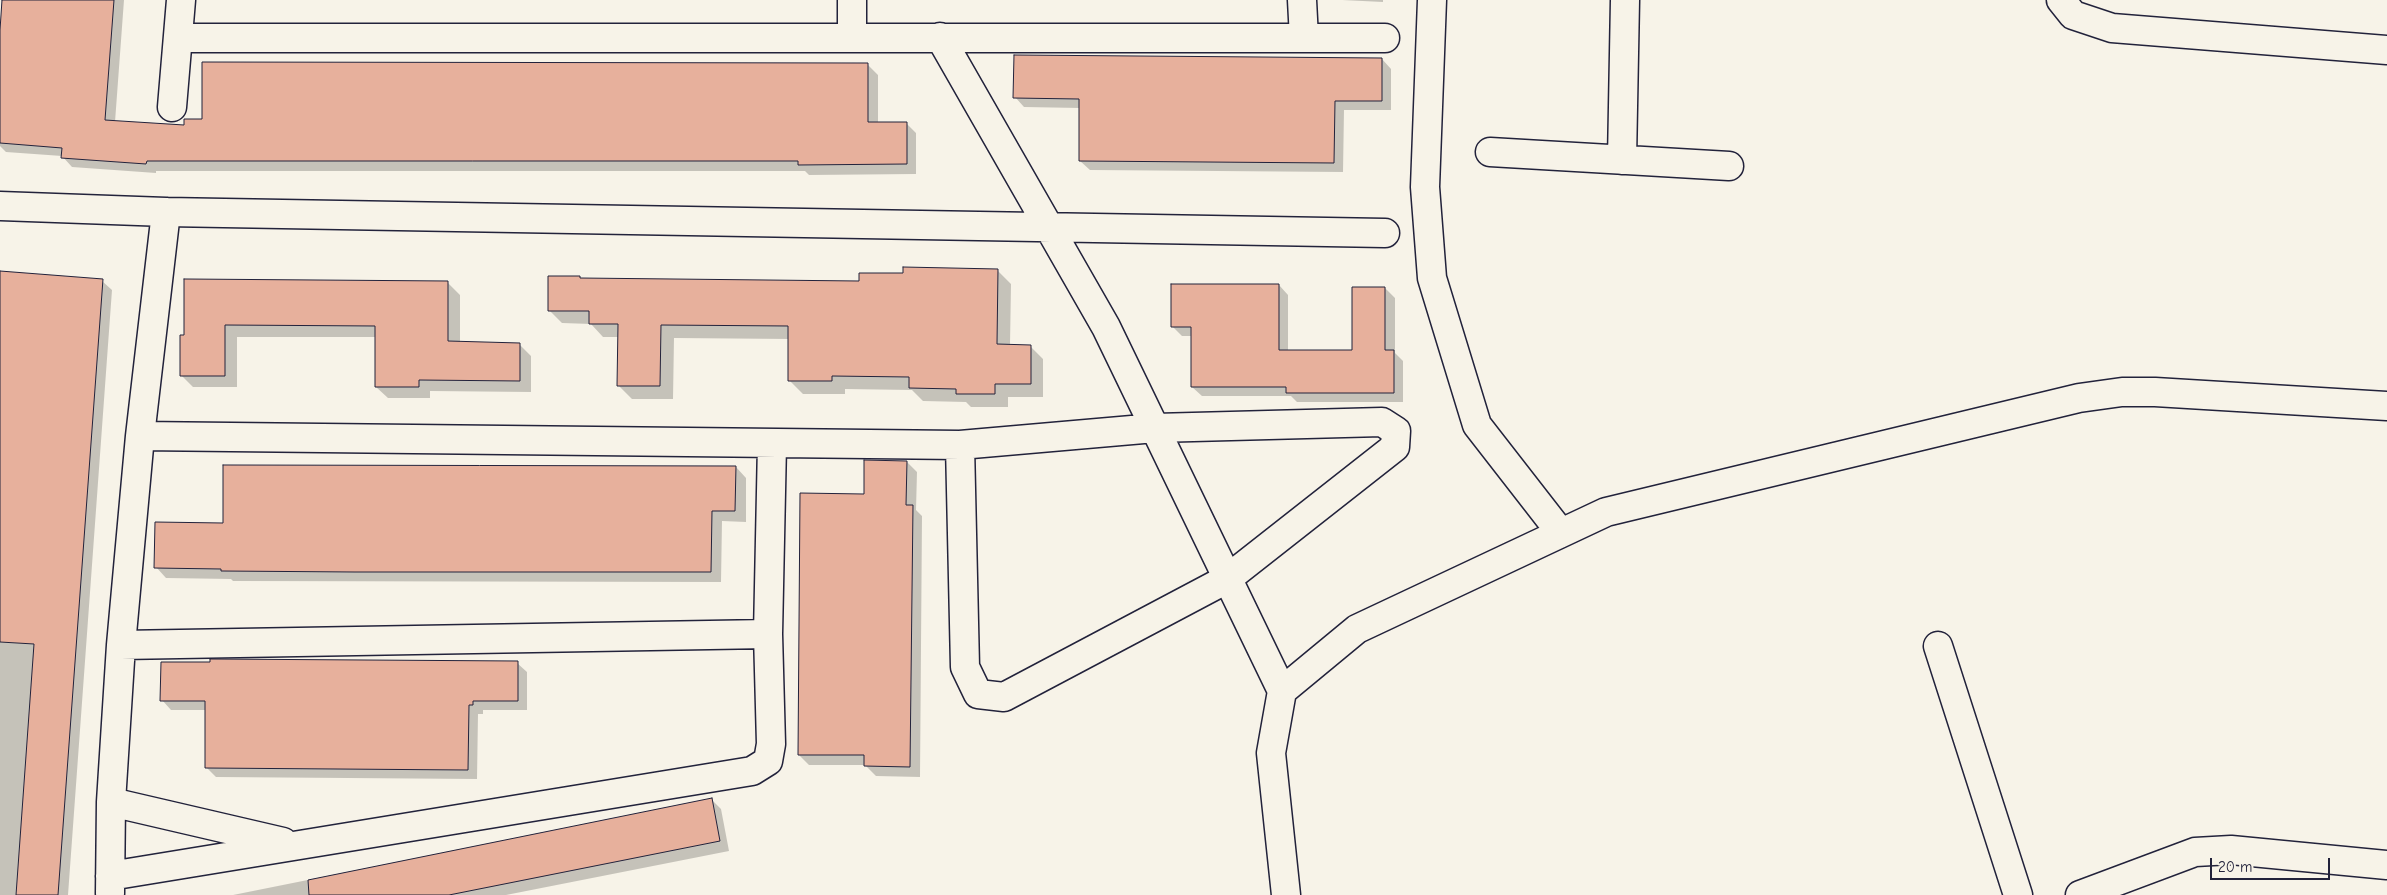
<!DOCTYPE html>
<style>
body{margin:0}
#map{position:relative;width:2387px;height:895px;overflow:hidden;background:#f7f3e8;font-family:"Comic Neue",sans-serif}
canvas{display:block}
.scale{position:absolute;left:2210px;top:858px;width:120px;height:22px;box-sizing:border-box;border:2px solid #22223b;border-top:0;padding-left:6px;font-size:15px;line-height:18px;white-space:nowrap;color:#22223b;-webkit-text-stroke:4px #f7f3e8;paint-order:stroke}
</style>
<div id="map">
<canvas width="2387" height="895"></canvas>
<div class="scale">20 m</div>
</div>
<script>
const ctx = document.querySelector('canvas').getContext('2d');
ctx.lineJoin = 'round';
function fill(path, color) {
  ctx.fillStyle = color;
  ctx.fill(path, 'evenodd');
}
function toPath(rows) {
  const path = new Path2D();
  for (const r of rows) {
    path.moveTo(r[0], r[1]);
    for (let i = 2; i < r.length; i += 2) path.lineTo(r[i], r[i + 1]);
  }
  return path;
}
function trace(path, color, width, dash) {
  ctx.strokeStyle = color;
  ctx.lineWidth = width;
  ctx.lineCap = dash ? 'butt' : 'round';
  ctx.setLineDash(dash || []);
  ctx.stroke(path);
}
fill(toPath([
 [3,0,124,0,115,122,186,126,203,120,868,65,878,75,878,123,906,123,916,133,916,174,809,175,805,171,156,171,156,173,72,167,62,156,6,152,0,146,0,41],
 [1342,0,1383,0,1383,2],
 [1382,59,1391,69,1391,110,1344,110,1343,172,1090,170,1080,161,1080,108,1024,107,1015,97],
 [0,271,102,281,112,290,68,895,0,895],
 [998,271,1011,284,1010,345,1030,346,1043,359,1043,397,1008,397,1008,407,971,407,966,402,923,401,912,390,845,389,845,394,803,394,790,381,790,339,674,338,673,399,632,399,619,386,619,337,603,337,591,324,562,323,549,310,580,277,582,280,860,283],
 [185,281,448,283,460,295,460,343,519,344,531,356,531,392,430,391,430,398,388,398,376,387,376,337,237,337,237,387,193,387,181,375,185,336],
 [1279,285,1288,295,1288,352,1353,352,1385,288,1395,298,1395,353,1403,361,1403,402,1297,402,1291,396,1202,396,1192,387,1192,336,1182,336,1172,326],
 [907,462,917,472,916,510,922,516,920,777,876,776,865,765,809,765,799,755,865,495],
 [736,467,746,478,746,522,722,521,721,582,233,581,231,579,166,578,156,567,225,524],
 [517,663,527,672,527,710,483,710,483,714,478,714,477,779,216,777,206,767,206,710,171,710,162,700],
 [711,799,721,809,729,851,506,895,233,895]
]), '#0003');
const building = toPath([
 [2,0,114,0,105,120,184,125,184,119,202,119,202,62,868,63,868,122,907,122,907,164,798,165,798,161,147,161,146,164,61,158,62,148,0,143,0,30,2,0],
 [1014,55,1382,58,1382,101,1335,101,1334,163,1079,161,1079,99,1013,98,1014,55],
 [903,267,998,269,997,344,1031,345,1031,384,995,384,995,394,956,394,956,389,909,388,909,377,832,376,832,381,788,381,788,326,661,325,660,386,617,386,618,324,589,324,589,311,548,311,548,276,580,276,580,278,859,281,859,273,903,273,903,267],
 [0,271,103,279,58,895,16,895,34,644,0,642,0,271],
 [184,279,448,281,448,341,520,343,520,381,419,380,419,387,375,387,375,326,225,325,225,376,180,376,180,335,184,335,184,279],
 [1171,284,1279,284,1279,350,1352,350,1352,287,1385,287,1385,350,1394,350,1394,393,1286,393,1286,387,1191,387,1191,327,1171,327,1171,284],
 [864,460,907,461,906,505,913,505,910,767,864,766,864,755,798,755,800,493,864,494,864,460],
 [223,465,736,466,735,511,712,511,711,572,354,572,221,571,221,569,154,568,155,522,223,523,223,465],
 [210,659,518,661,518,701,473,701,473,705,469,705,468,770,205,768,205,701,160,701,161,662,210,662,210,659],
 [712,798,720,841,449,895,309,895,308,880,712,798]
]);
fill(building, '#e7b09c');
trace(building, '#22223b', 1);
const street = toPath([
 [1302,0,1304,38],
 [1432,0,1425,187,1432,278,1477,425,1561,533],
 [2061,0,2073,15,2112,28,2387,50],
 [852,37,852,0],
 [940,37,1106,327,1282,691],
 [178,38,1385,38],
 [172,107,181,0],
 [1490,152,1729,166],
 [1622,160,1625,0],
 [0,206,166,212,1385,233],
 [140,436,960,445,1155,428,1382,422,1396,431,1395,447,1227,579,1004,697,978,694,965,667,960,445],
 [121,645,768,634],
 [1938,646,2018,895],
 [111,802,283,842],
 [110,876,752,771,768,761,771,744,768,634,772,444],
 [110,893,111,802,121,645,140,436,166,212],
 [1286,895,1271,753,1282,691,1357,629,1606,512,2079,398,2122,392,2155,392,2387,406],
 [2080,895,2195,852,2231,850,2387,865]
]);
trace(street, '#22223b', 31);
trace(street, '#f7f3e8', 28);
</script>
